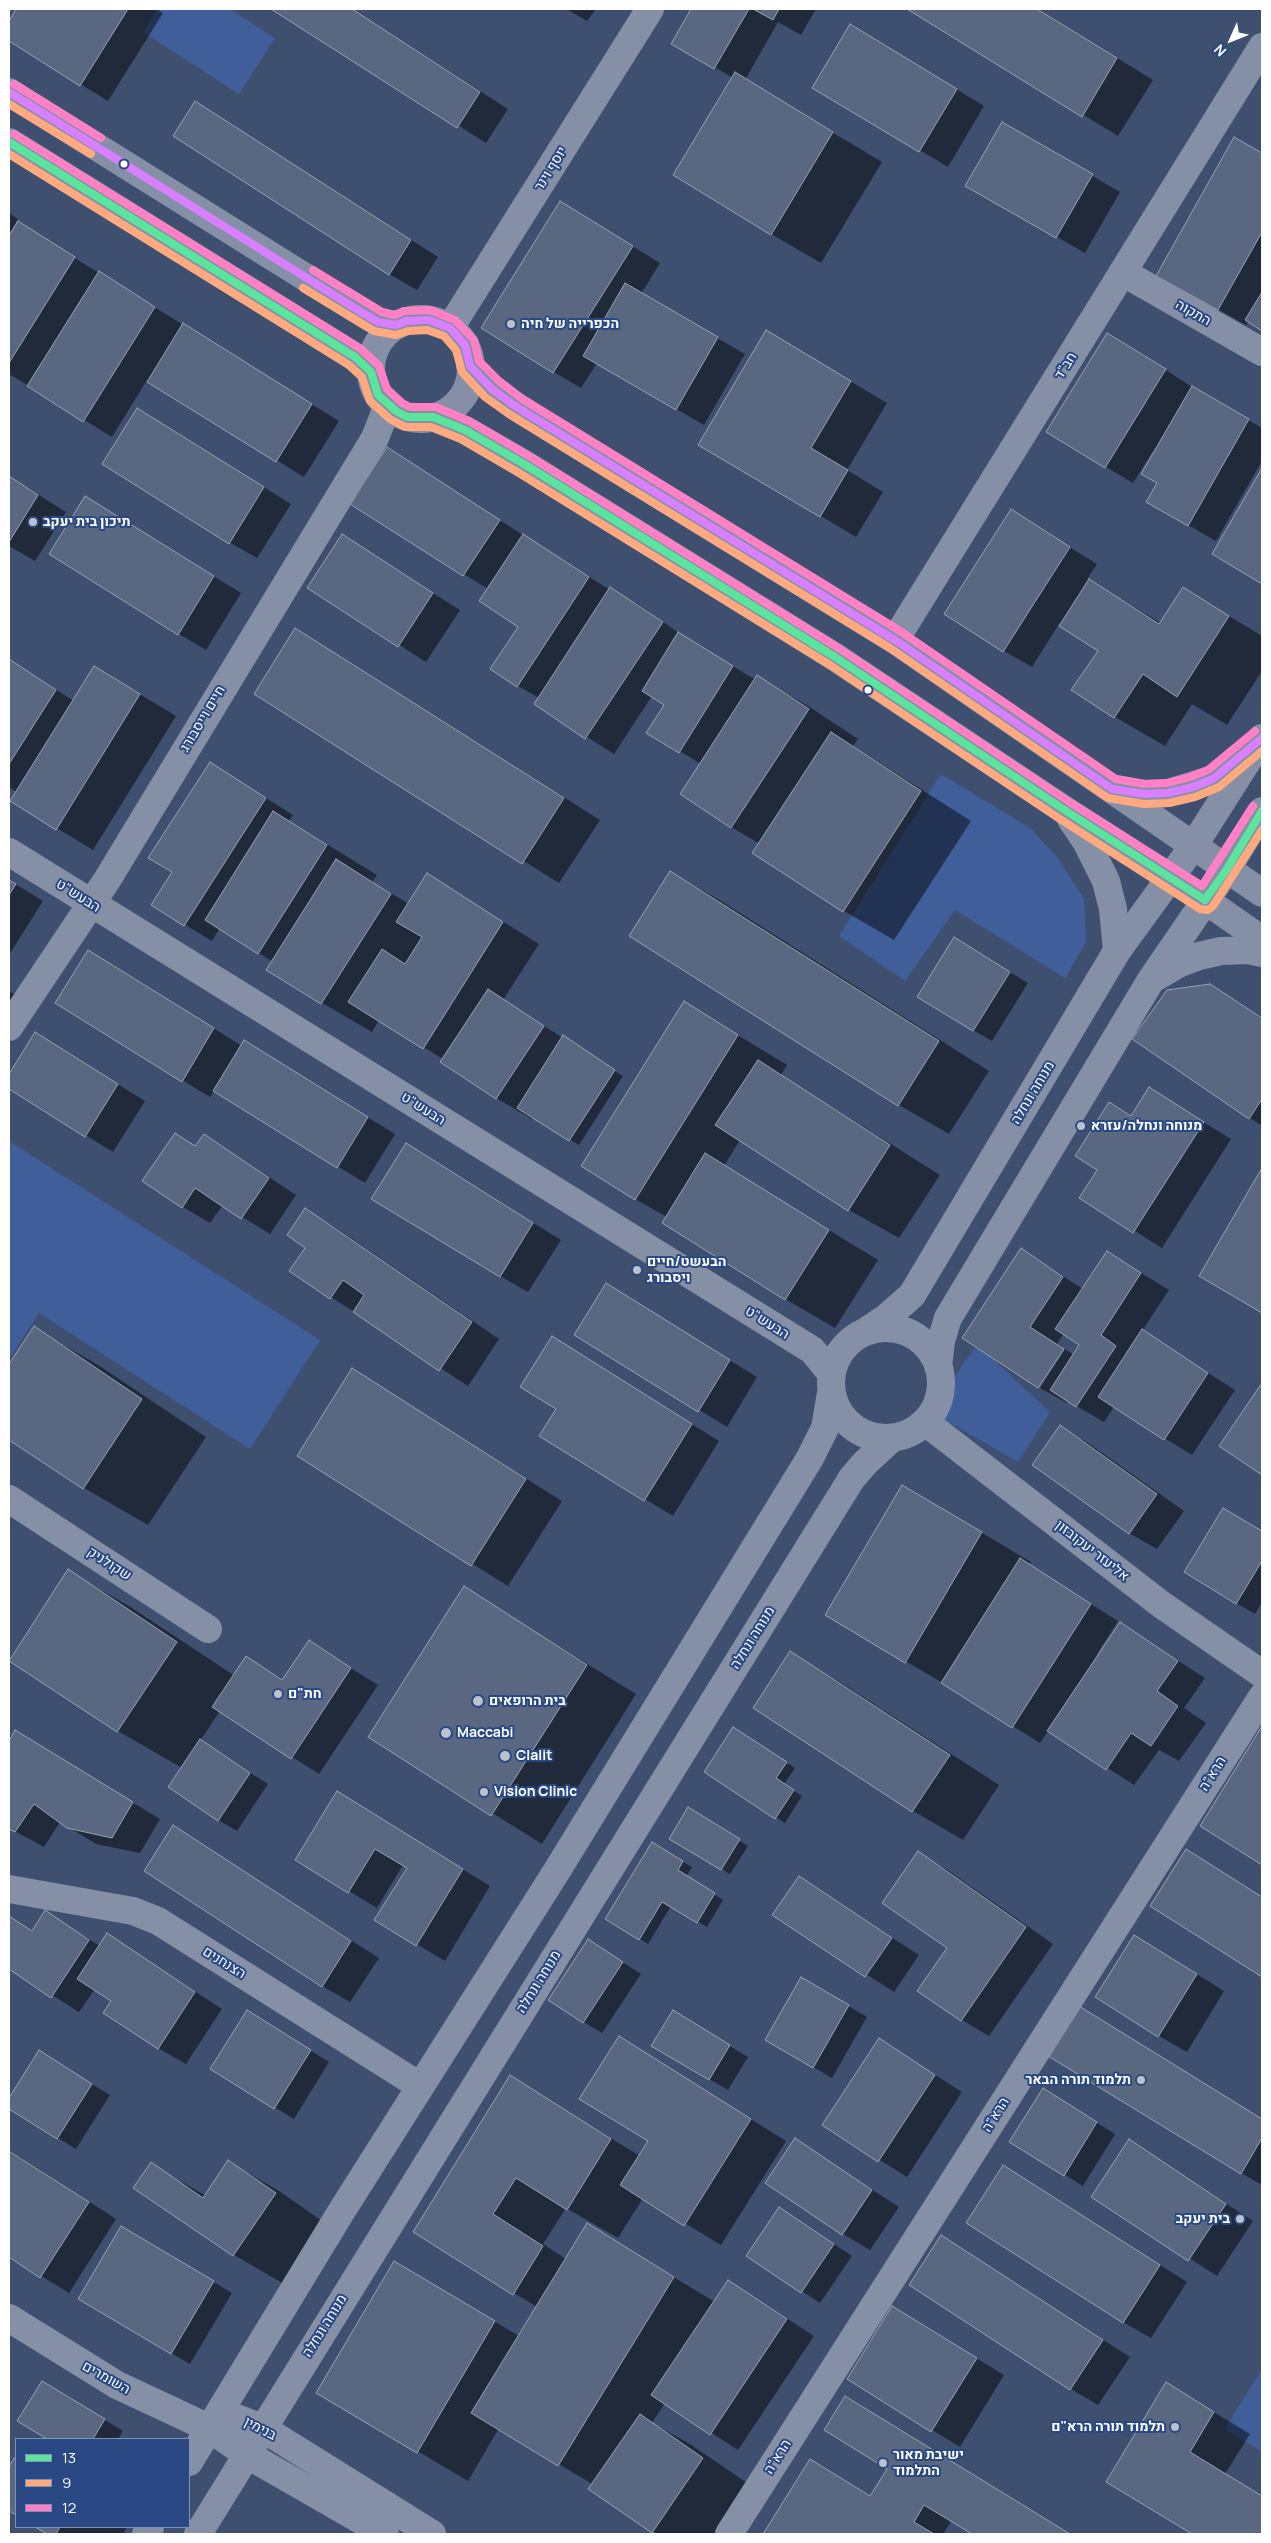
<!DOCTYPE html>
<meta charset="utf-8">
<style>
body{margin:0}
#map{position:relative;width:1271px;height:2543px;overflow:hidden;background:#3e4f70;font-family:Manrope,sans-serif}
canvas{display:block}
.frame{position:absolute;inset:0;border:10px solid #fff;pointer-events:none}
.legend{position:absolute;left:15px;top:2438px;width:175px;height:90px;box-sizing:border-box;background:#2a4984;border:1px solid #7f92b5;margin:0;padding:6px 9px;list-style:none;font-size:15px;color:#fff}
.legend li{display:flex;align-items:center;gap:10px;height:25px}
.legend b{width:25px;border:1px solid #7f92b5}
.north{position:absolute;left:1206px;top:15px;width:50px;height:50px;-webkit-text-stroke:4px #2a4984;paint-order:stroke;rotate:226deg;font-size:14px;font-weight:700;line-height:20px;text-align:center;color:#fff}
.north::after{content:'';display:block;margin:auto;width:18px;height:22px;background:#fff;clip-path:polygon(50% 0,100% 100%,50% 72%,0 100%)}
</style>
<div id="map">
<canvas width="1271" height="2543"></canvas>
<div class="frame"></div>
<ul class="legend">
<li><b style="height:6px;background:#5ae49d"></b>13</li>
<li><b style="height:6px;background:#ffa980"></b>9</li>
<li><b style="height:6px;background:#ff80c5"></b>12</li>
</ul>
<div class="north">N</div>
</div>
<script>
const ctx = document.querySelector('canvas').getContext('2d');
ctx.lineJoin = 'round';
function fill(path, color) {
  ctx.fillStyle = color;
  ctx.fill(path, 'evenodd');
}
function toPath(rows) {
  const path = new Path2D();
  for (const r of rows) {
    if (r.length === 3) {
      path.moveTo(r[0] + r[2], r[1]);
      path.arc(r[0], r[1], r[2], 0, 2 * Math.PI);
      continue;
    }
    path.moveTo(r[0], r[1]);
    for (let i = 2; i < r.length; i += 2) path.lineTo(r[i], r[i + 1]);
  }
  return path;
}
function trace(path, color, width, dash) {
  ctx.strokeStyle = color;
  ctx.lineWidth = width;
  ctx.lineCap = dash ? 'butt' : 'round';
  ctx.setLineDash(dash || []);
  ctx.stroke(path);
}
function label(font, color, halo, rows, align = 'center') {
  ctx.font = font + ' Manrope,Heebo,sans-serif';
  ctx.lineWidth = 4;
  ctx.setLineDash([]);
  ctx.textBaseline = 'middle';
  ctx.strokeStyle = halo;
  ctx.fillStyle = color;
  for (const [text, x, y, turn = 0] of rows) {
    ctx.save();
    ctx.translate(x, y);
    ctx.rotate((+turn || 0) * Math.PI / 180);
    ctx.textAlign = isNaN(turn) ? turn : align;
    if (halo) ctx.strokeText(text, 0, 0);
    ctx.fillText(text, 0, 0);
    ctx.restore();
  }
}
fill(toPath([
 [157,9,229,9,275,38,239,94,143,32],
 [941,774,1030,828,1058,858,1084,899,1086,942,1065,978,955,910,905,981,839,936],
 [9,1141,320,1340,250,1449,39,1313,9,1359],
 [977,1344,1050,1412,1018,1462,931,1412],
 [1260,2372,1262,2374,1262,2452,1225,2429]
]), '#405f9a');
fill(toPath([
 [18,9,156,9,163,13,108,101,9,40,9,23],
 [274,9,352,9,508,109,486,143],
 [566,9,596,9,587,21],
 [693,9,816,9,801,35,778,22,745,80,882,162,821,263,771,234,733,78,673,43],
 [910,9,1038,9,1153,80,1118,136],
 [878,42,984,106,948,167,814,87],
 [196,102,438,257,417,290,389,274],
 [1003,124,1120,192,1085,253,967,185],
 [1235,139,1262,155,1262,329,1249,321,1246,325,1186,291],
 [9,213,18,219,9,234],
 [588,219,660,263,641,294,745,354,704,425,597,363,581,388,554,372],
 [18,223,339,421,304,477,147,380,112,437,9,374,9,239],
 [1135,350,1192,387,1262,428,1262,461,1216,541,1148,502,1159,483,1155,453,1153,451,1133,483,1106,467],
 [803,353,887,403,847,470,883,492,856,537,700,444],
 [165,425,291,504,257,558,229,542],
 [387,449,610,590,639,605,689,640,756,680,758,677,808,706,858,739,853,746,971,821,894,940,844,911,760,844,731,827,701,764,648,732,665,704,652,696,614,754,535,704,539,698,518,686,519,626,488,589,352,504],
 [1262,470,1262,582,1214,553],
 [9,476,66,512,35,561,9,546],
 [85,497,241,593,206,650,179,634],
 [1011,511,1097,564,1087,579,1161,623,1183,588,1262,636,1262,671,1227,725,1192,704,1165,746,1115,717,1073,690,1099,650,1059,624,1032,667,1004,651],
 [342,536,460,610,426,662,309,587],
 [296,629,600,820,559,883,255,693],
 [9,660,74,701,131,689,176,716,93,850,12,801,17,792,9,787],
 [210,763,293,815,289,821,377,875,372,882,409,904,428,875,539,944,503,1000,623,1076,579,1145,534,1117,532,1119,496,1098,443,1059,379,1020,372,1032,322,1003,268,970,273,962,220,928,212,941,184,924,173,872],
 [671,872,721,901,989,1071,949,1134,899,1105,631,936],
 [9,880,43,901,9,955],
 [973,950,1028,983,992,1041,973,1030],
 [116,967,242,1046,271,1058,395,1134,365,1183,214,1091,210,1097,182,1080],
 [1210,985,1262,1017,1262,1126,1133,1039],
 [9,991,25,1002,9,1028],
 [685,1003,787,1065,781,1075,940,1175,899,1238,849,1210,740,1140,724,1166,878,1260,835,1328,785,1299,667,1217,635,1199],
 [36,1034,145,1101,113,1152,9,1088,9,1076],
 [1149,1089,1231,1139,1162,1248,1081,1197,1099,1170,1110,1103,1132,1116],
 [175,1135,196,1147,205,1135,296,1195,270,1234,223,1205,210,1223,183,1207],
 [434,1161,561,1240,528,1292,500,1276],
 [1262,1170,1262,1311,1201,1276],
 [305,1210,333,1226,499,1339,468,1386,291,1271,307,1247],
 [1022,1250,1083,1289,1107,1252,1169,1290,1142,1331,1235,1390,1192,1455,1114,1407,1104,1422,1068,1401,1067,1403,1040,1388,1065,1349,1074,1355,1081,1345,1064,1333,1057,1344,1063,1348,1038,1386,964,1337],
 [634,1301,757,1377,727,1427,576,1334],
 [34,1328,98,1365,206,1437,148,1525,84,1488,9,1438,9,1367],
 [580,1354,719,1441,673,1516,541,1436,558,1409],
 [352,1370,562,1501,508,1586,298,1455],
 [1262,1385,1262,1474,1221,1446],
 [1060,1427,1088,1443,1184,1511,1157,1549,1129,1533],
 [952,1515,1031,1562,1029,1565,1118,1621,1097,1654,1099,1656,1121,1624,1205,1678,1184,1708,1206,1723,1179,1761,1159,1750,1134,1785,1049,1730,1040,1743,948,1686,827,1615],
 [1242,1520,1262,1532,1262,1602,1255,1614,1236,1603],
 [68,1571,132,1608,235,1676,246,1658,283,1680,309,1642,378,1685,319,1774,220,1711,200,1741,268,1784,237,1831,218,1820,182,1768,118,1731,9,1660],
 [464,1588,636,1694,542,1844,370,1737],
 [790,1653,840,1682,999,1785,963,1840,913,1811,755,1708],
 [1262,1729,1262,1864,1201,1825],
 [743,1734,795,1768,784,1784,802,1796,785,1823,776,1817],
 [9,1735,43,1748,160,1819,140,1853,96,1844,60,1822,44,1847,9,1828],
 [365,1809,490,1886,445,1961,376,1920,408,1868,403,1865,377,1908,297,1860],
 [697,1814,748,1846,730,1874,670,1838],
 [173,1827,379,1958,350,2002,322,1986],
 [652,1844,692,1867,686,1877,723,1900,707,1927,671,1906,648,1944,640,1939],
 [918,1853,946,1869,1053,1944,989,2036,962,2020,949,1948],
 [1214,1867,1262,1897,1262,1975,1152,1906],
 [799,1878,919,1955,894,1992,774,1915],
 [45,1912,100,1946,108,1935,222,2009,186,2064,158,2048,113,2001,95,1989,79,2012,9,1968,9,1917,33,1931],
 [1135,1936,1224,1991,1187,2052,1159,2036],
 [588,1940,641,1974,602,2033,584,2022],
 [802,1979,867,2017,832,2078,767,2040],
 [266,2023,329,2062,294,2119,212,2069],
 [692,2023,748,2057,728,2090,709,2079],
 [1107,2024,1262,2120,1262,2185,1241,2173],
 [619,2037,786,2141,721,2245,643,2198,618,2238,566,2208,543,2244,566,2259,587,2225,715,2302,729,2281,814,2336,738,2450,665,2403,652,2423,690,2444,753,2487,721,2534,657,2534,592,2484,499,2428,468,2481,318,2392,445,2292,519,2336,537,2307,414,2232,511,2077,640,2156,649,2141],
 [880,2040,962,2092,907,2177,824,2125],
 [39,2052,110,2095,76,2149,9,2108,9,2101],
 [1062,2101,1115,2134,1083,2186,1011,2142],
 [795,2140,899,2207,870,2250,843,2234],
 [1129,2141,1253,2221,1217,2276,1093,2196],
 [9,2150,116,2219,69,2293,9,2256],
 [229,2162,279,2191,325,2223,284,2284,234,2255,135,2188,151,2164,206,2196],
 [1003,2166,1187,2282,1151,2338,1123,2322],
 [798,2220,852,2256,820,2303,748,2256],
 [941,2236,1130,2357,1098,2405,1071,2389],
 [140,2238,232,2293,190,2364,171,2353],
 [921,2324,1004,2375,960,2447,849,2379],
 [61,2393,123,2431,118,2439,50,2439,19,2420],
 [1202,2405,1250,2434,1225,2474,1262,2497,1262,2534,1195,2534,1108,2481],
 [874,2414,1070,2534,975,2534,952,2520,943,2534,765,2534,810,2460,871,2497,889,2468],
 [14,2460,16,2461,16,2514,9,2509,9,2470],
 [37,2527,127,2527,123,2534,49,2534]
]), '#0007');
const building = toPath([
 [16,9,128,9,80,86,9,41,9,21,16,9],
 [271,9,352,9,480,92,457,128,271,9],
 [691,9,749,9,714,69,671,44,691,9],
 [753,9,779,9,773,20,753,9],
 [907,9,1037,9,1117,58,1082,117,907,9],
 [850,24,957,89,919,152,812,88,850,24],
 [735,72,833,132,771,235,673,175,735,72],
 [195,101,411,240,389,275,173,136,195,101],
 [1002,122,1093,174,1056,238,965,186,1002,122],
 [1234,137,1262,153,1262,232,1218,310,1156,276,1234,137],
 [560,201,633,246,553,373,481,328,560,201],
 [18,221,75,257,9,363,9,236,18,221],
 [99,271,155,307,83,422,27,386,99,271],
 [625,283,718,337,676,410,583,356,625,283],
 [1262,292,1262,331,1245,320,1262,292],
 [183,323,312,404,276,462,147,382,183,323],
 [766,330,851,381,811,448,848,470,820,517,698,445,766,330],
 [1107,333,1166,369,1105,468,1046,432,1107,333],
 [1192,386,1249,419,1188,526,1146,502,1157,483,1141,474,1192,386],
 [137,408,264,487,229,544,102,464,137,408],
 [387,447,500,520,463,576,350,504,387,447],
 [1262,468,1262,584,1212,554,1262,468],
 [9,476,38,495,9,542,9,476],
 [85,496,214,576,178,635,49,554,85,496],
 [1011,509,1070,547,1003,652,944,614,1011,509],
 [342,534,433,593,398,647,307,588,342,534],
 [523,534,589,577,517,687,490,669,518,627,479,601,523,534],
 [1089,579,1159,624,1183,587,1229,616,1177,697,1143,674,1114,718,1071,690,1098,651,1059,626,1089,579],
 [610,587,663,622,585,739,534,704,610,587],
 [295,628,564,798,522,864,254,694,295,628],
 [678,632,733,666,679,753,646,733,664,705,642,691,678,632],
 [9,659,56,690,9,764,9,659],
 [94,666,140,694,56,830,10,801,94,666],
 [757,675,809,709,731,828,680,794,757,675],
 [831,732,921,791,843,912,752,853,831,732],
 [210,762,266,798,184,926,151,905,172,872,148,858,210,762],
 [273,811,327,845,258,954,205,920,273,811],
 [336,859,391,894,321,1004,266,970,336,859],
 [670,871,939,1041,898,1106,629,936,670,871],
 [427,873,503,922,423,1049,348,1002,382,949,405,964,422,937,396,922,427,873],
 [9,880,16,884,9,895,9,880],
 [954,937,1010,972,973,1031,917,997,954,937],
 [88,950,214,1028,182,1082,55,1003,88,950],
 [1210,984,1262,1018,1262,1099,1249,1119,1132,1039,1167,990,1210,984],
 [488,989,544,1026,496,1099,440,1062,488,989],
 [684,1001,738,1035,635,1200,581,1166,684,1001],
 [35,1032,118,1084,85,1137,9,1089,9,1074,35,1032],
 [563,1035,615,1070,569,1141,517,1108,563,1035],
 [244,1040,368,1117,337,1168,213,1091,244,1040],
 [758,1060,890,1145,848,1211,715,1125,758,1060],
 [1149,1087,1204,1122,1133,1233,1079,1198,1097,1170,1075,1156,1109,1102,1131,1116,1149,1087],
 [175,1133,195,1146,204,1134,269,1178,241,1219,195,1188,182,1208,142,1181,175,1133],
 [406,1143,533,1223,500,1277,371,1199,406,1143],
 [705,1153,829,1230,785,1300,662,1223,705,1153],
 [1262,1168,1262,1313,1199,1276,1262,1168],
 [305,1208,472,1322,439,1371,353,1312,364,1295,343,1280,330,1299,289,1271,305,1248,287,1235,305,1208],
 [1021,1248,1063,1277,1030,1327,1064,1349,1038,1388,962,1338,1021,1248],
 [1107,1251,1141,1273,1101,1335,1116,1346,1076,1407,1050,1390,1079,1345,1055,1329,1107,1251],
 [606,1283,730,1360,698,1412,574,1335,606,1283],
 [34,1326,142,1399,83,1489,9,1440,9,1364,34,1326],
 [1142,1329,1208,1373,1164,1440,1098,1397,1142,1329],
 [552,1336,692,1424,644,1501,539,1436,556,1409,520,1387,552,1336],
 [352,1368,526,1479,471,1566,297,1456,352,1368],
 [1262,1383,1262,1475,1219,1446,1262,1383],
 [1060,1425,1157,1494,1129,1534,1032,1465,1060,1425],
 [902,1485,982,1532,905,1663,825,1615,902,1485],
 [1223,1508,1262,1531,1262,1561,1236,1604,1184,1572,1223,1508],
 [1020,1558,1091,1604,1012,1728,941,1683,1020,1558],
 [68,1569,177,1642,117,1732,9,1661,68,1569],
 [464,1586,587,1665,491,1816,368,1737,464,1586],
 [1120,1622,1178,1661,1157,1691,1178,1706,1151,1746,1131,1733,1106,1770,1047,1731,1120,1622],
 [309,1640,351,1668,291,1759,212,1707,246,1656,282,1680,309,1640],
 [790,1651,950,1755,912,1812,753,1708,790,1651],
 [1262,1726,1262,1865,1200,1826,1262,1726],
 [733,1727,787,1762,776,1778,794,1790,775,1819,704,1772,733,1727],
 [15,1730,133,1802,112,1838,67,1828,34,1804,15,1832,9,1829,9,1741,15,1730],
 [200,1739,250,1773,218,1821,168,1787,200,1739],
 [337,1791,463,1869,416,1946,374,1920,407,1868,375,1849,348,1893,295,1860,337,1791],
 [688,1807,740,1839,721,1870,669,1839,688,1807],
 [173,1825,351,1941,322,1987,144,1871,173,1825],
 [652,1842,683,1861,678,1870,715,1893,697,1923,662,1902,639,1940,605,1919,652,1842],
 [1186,1849,1262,1897,1262,1977,1150,1906,1186,1849],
 [918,1851,1026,1927,961,2021,917,1991,947,1948,882,1903,918,1851],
 [799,1876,892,1938,865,1977,772,1915,799,1876],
 [45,1910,89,1940,51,1998,9,1969,9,1916,32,1931,45,1910],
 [107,1933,195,1992,158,2049,103,2013,111,2001,77,1979,107,1933],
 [1134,1935,1197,1974,1158,2037,1095,1997,1134,1935],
 [588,1939,623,1962,583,2023,548,2000,588,1939],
 [801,1977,849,2005,813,2068,765,2040,801,1977],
 [1079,2006,1262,2119,1262,2138,1241,2174,1048,2056,1079,2006],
 [247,2010,311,2050,274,2109,210,2069,247,2010],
 [673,2010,730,2045,709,2080,651,2046,673,2010],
 [619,2036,751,2119,684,2226,620,2185,648,2141,579,2099,619,2036],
 [879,2038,935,2075,878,2162,822,2125,879,2038],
 [39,2050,92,2084,57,2139,9,2109,9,2098,39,2050],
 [510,2075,611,2139,567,2210,516,2178,493,2214,543,2246,513,2295,413,2232,510,2075],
 [1043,2088,1097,2122,1064,2176,1009,2142,1043,2088],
 [795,2138,872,2190,842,2235,765,2183,795,2138],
 [1129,2139,1226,2204,1188,2261,1091,2197,1129,2139],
 [9,2151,89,2202,40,2278,9,2257,9,2151],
 [228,2160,276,2193,233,2256,133,2188,151,2162,203,2198,228,2160],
 [1003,2165,1160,2265,1123,2323,966,2223,1003,2165],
 [779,2207,834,2244,801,2293,746,2256,779,2207],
 [587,2223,674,2277,558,2466,471,2413,587,2223],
 [121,2226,214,2281,171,2354,78,2299,121,2226],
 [941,2235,1103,2340,1070,2390,909,2285,941,2235],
 [394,2261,495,2321,417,2453,316,2393,394,2261],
 [728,2280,787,2319,710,2435,651,2395,728,2280],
 [892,2306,977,2358,931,2432,847,2379,892,2306],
 [42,2381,105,2419,93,2439,47,2439,17,2421,42,2381],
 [1166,2382,1214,2412,1190,2452,1262,2496,1262,2534,1192,2534,1106,2482,1166,2382],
 [845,2396,1070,2534,972,2534,924,2505,914,2522,934,2534,763,2534,810,2459,870,2496,887,2469,824,2430,845,2396],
 [640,2414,703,2458,652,2533,588,2489,640,2414],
 [14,2458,16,2460,16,2515,9,2511,9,2467,14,2458],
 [35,2527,60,2527,56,2534,47,2534,35,2527]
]);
fill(building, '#5a6780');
trace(building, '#98a2b4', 1);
trace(toPath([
 [9,92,361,312,378,322,396,325],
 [9,142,355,357,371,372],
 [1124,273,1262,352],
 [421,369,50],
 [450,328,650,9],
 [470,366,492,389,515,406,895,640,1262,893],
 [433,417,465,430,524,464,835,657,1066,811,1205,900,1262,940],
 [895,640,1262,47],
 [1116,789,1144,794,1168,793,1213,779,1243,756],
 [1071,819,1086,841,1106,881,1113,909,1117,951],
 [9,852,812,1350,831,1373],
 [1154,978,1180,963,1199,956,1221,951,1248,950,1262,953],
 [9,1027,107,880,375,438,384,415,386,404],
 [886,1383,55],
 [865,1332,886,1318,912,1295,1117,951,1194,845,1262,738],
 [938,1366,941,1341,948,1318,1151,980,1227,869,1262,811],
 [925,1422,1162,1605,1262,1674],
 [9,1499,208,1629],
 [9,1889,133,1911,158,1921,420,2086],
 [9,2318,117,2385,209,2428,246,2454,385,2534],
 [209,2428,222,2420,234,2417,262,2428,432,2534],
 [189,2462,341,2212,558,1869,810,1458,825,1428,831,1393],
 [146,2534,150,2527],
 [198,2534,852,1478,865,1463,891,1439],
 [729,2534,1262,1697]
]), '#8590a6', 28);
trace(toPath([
 [9,142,355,357,371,372],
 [371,372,378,395,396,411,407,417,433,417,465,430,524,464,835,657,1066,811,1205,900],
 [1205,900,1227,869,1262,811]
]), '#5ae49d', 8);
trace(toPath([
 [9,104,91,154],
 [9,154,349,365,362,377,370,401,390,419,405,427,431,427,461,439,519,473,830,665,1060,819,1200,909,1208,910,1213,906,1262,830],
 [303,288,374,331,396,335,408,331,427,330,444,336,456,350,462,372,485,397,509,414,890,648,1108,798,1144,804,1169,803,1195,797,1219,787,1262,751]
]), '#ffa980', 8);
trace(toPath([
 [14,84,101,138],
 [14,134,361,349,379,366,387,389,402,403,410,407,436,407,469,421,529,456,840,649,1071,803,1202,886,1253,806],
 [313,270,382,312,395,315,404,311,430,310,455,320,474,340,479,361,499,381,521,398,900,631,1116,779,1145,784,1167,783,1190,777,1208,770,1255,731]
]), '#ff80c5', 8);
trace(toPath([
 [9,92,361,312,378,322,396,325],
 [396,325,406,321,429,320,450,328,465,345,470,366],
 [470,366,492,389,515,406,895,640,1112,789,1144,794,1168,793,1193,787,1213,779,1262,738]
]), '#d880ff', 8);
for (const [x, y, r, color] of [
 [124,164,4.5,"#fff"],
 [511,324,5,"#bbc1cd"],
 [33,522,5,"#bbc1cd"],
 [868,690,4.5,"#fff"],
 [1081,1126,5,"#bbc1cd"],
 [637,1270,5,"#bbc1cd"],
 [278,1694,5,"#bbc1cd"],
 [478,1701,6,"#bbc1cd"],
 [446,1733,6,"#bbc1cd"],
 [505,1756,6,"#bbc1cd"],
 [484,1792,5,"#bbc1cd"],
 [1141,2080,5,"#bbc1cd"],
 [1240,2219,5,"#bbc1cd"],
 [1175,2427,5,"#bbc1cd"],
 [883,2463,5,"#bbc1cd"]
]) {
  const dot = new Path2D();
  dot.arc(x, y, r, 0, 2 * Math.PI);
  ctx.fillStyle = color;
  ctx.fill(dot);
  trace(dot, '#2a4984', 2);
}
label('14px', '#fff', '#2a4984', [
 ["יוסף וינר",551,169,-58],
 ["התקוה",1193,313,30],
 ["חב\"ד",1066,366,-58],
 ["חיים וייסבורג",203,719,-59],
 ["הבעש\"ט",78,896,32],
 ["מנוחה ונחלה",1033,1093,-59],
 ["הבעש\"ט",423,1109,32],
 ["הבעש\"ט",767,1323,32],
 ["אליעזר יעקובזון",1092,1551,38],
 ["שקולניק",109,1564,33],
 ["מנוחה ונחלה",753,1638,-58],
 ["הרא\"ה",1213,1774,-58],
 ["הצנחנים",224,1963,32],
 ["מנוחה ונחלה",539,1982,-58],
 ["הרא\"ה",996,2115,-58],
 ["מנוחה ונחלה",325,2326,-58],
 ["השומרים",106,2378,29],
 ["בנימין",260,2429,27],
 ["הרא\"ה",778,2457,-58]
]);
label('bold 14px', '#fff', '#2a4984', [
 ["הכפרייה של חיה",521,324],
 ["תיכון בית יעקב",43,522],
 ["מנוחה ונחלה/עזרא",1091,1126],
 ["הבעשט/חיים",647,1262],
 ["ויסבורג",647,1278],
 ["חת\"ם",288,1694],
 ["בית הרופאים",489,1701],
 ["Maccabi",457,1733],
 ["Clalit",516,1756],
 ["Vision Clinic",494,1792],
 ["תלמוד תורה הבאר",1131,2080,"right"],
 ["בית יעקב",1230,2219,"right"],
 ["תלמוד תורה הרא\"ם",1165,2427,"right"],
 ["ישיבת מאור",893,2455],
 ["התלמוד",893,2471]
], 'left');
</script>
